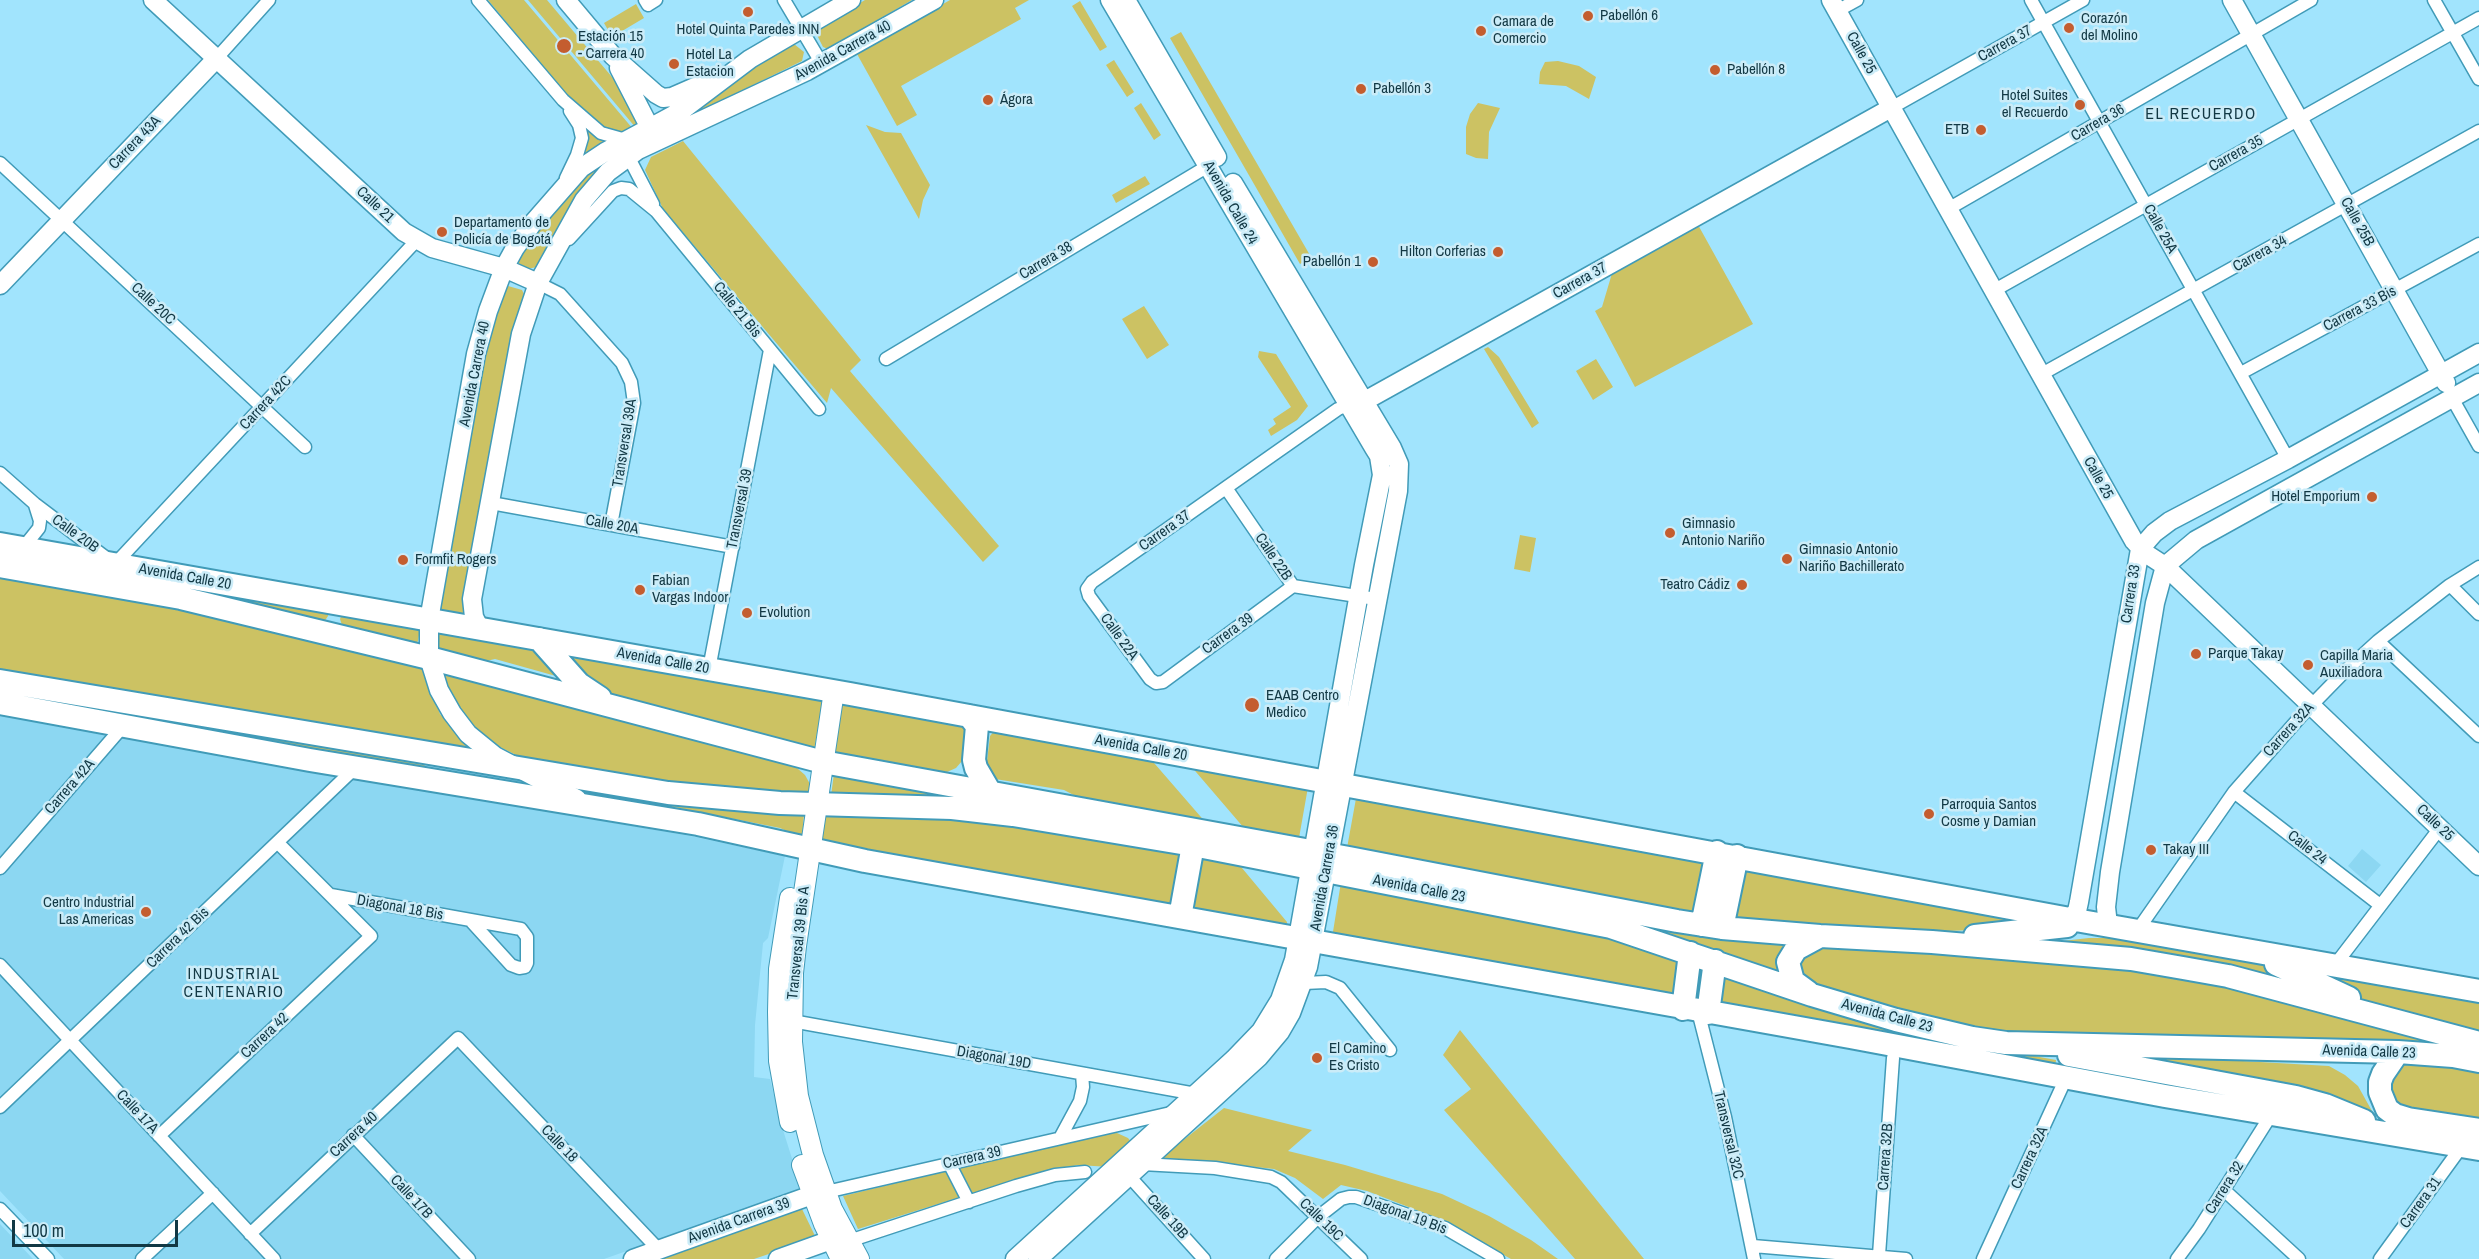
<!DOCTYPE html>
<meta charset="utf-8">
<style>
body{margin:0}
#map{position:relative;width:2479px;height:1259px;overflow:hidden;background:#a1e4fd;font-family:"Archivo Narrow",sans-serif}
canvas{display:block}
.scale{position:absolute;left:12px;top:1220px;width:166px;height:27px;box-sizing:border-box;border:3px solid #123844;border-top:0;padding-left:8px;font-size:18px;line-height:21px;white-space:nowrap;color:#123844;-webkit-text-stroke:4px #cbecf8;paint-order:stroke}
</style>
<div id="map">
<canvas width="2479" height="1259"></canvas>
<div class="scale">100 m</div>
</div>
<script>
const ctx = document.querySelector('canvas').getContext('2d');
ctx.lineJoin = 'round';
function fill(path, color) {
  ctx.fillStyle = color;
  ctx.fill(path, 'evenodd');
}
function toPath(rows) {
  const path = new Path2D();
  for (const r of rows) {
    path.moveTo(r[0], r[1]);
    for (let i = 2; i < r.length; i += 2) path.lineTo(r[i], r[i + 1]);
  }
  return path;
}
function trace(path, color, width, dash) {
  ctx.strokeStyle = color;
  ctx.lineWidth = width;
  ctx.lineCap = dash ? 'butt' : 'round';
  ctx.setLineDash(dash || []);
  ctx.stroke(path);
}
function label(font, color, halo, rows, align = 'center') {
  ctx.font = font + ' "Archivo Narrow",sans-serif';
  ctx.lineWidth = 5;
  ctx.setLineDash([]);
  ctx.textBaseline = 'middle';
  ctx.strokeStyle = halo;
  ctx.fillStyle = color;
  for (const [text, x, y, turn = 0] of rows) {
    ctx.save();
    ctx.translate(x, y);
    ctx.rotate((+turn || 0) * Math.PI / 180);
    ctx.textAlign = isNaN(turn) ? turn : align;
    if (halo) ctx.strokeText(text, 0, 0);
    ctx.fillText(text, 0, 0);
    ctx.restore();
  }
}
fill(toPath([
 [0,713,138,741,685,835,785,856,768,938,763,943,755,1025,754,1077,770,1079,783,1130,800,1184,799,1190,604,1259,64,1259,0,1191],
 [2362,849,2381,865,2366,882,2348,866],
 [0,1224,33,1259,0,1259]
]), '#8cd7f2');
fill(toPath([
 [488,0,524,0,633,129,613,136,573,102],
 [528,0,547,0,628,96,642,117,636,128],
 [865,0,912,0,828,49,823,47,816,33,817,28],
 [950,0,1029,0,1015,8,1021,19,901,86,917,115,897,126,857,54],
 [1080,1,1107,47,1100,51,1072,6],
 [636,4,644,18,612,37,604,23],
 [1181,32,1311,257,1300,264,1170,38],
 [794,44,804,52,802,61,692,115,691,112,745,72,789,45],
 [1114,60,1134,92,1127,97,1106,65],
 [1558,61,1579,66,1596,77,1589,99,1566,86,1539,84,1540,72,1545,62],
 [1141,103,1161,135,1154,140,1134,108],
 [1478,103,1500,108,1489,132,1488,159,1476,158,1466,154,1466,127,1470,114],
 [582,123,611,142,580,162,586,146],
 [866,125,885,132,901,133,930,185,923,200,919,219],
 [683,141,861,360,850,371,999,546,983,562,831,388,827,403,663,209,645,170,651,157],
 [629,144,567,212,537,267,527,269,520,266,518,260,553,209,582,177],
 [1145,176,1150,184,1116,203,1112,195],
 [1697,223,1753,324,1635,387,1595,311,1602,307,1613,270],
 [508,286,522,290,524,294,517,318,469,621,437,616,484,355,493,323,506,287],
 [1144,306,1169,345,1147,359,1122,319],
 [1488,347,1499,357,1539,423,1532,428,1484,349],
 [1259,351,1276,354,1308,406,1297,420,1271,436,1268,430,1276,424,1273,419,1291,407,1258,357],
 [1596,359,1613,387,1593,400,1576,371],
 [1520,535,1536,538,1530,572,1514,569],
 [0,576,122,594,423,666,440,714,475,751,0,671],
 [140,581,329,611,328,616,324,622],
 [342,614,420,629,418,641,415,645,343,628,340,619],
 [437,625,533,646,563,678,495,659,482,662,436,650],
 [562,648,823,697,814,751,611,696,592,688],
 [441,669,782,763,797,768,805,775,810,784,813,796,672,784,528,761,500,747,477,729,459,709,446,688],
 [842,701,961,721,968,728,962,761,956,768,947,772,905,765,889,767,832,755],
 [145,715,424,765,441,779,142,724],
 [995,730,1148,756,1207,824,1091,804,1064,790,995,779,987,768,987,761,990,736],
 [1190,765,1308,787,1299,838,1244,828],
 [834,773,928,790,926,799,831,796],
 [1357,793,1704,858,1693,914,1347,848],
 [653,803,804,814,802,838,780,828],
 [826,814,945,816,1184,851,1173,909,819,847],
 [1202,855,1237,862,1287,922,1286,929,1191,912],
 [1744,864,2036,920,1975,930,1918,932,1731,922],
 [1341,882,1609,934,1676,958,1681,964,1679,1000,1332,938],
 [1596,911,1791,942,1782,973],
 [2089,938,2109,938,2167,946,2258,964,2289,974,2325,991,2054,942],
 [1817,947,1882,948,2188,975,2458,1049,2003,1033,1956,1025,1806,981,1795,956],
 [2304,968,2479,999,2479,1039,2373,1005],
 [1723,976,1919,1035,2056,1060,2055,1069,1718,1007],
 [1460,1030,1644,1259,1575,1259,1444,1110,1471,1089,1443,1055],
 [2086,1052,2329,1066,2345,1075,2358,1086,2377,1120,2343,1104],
 [2401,1059,2479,1069,2479,1123,2406,1112,2391,1102,2391,1072],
 [1224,1108,1312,1130,1288,1151,1345,1165,1442,1194,1489,1216,1531,1240,1558,1259,1511,1259,1437,1218,1367,1191,1341,1185,1323,1199,1295,1178,1274,1169,1210,1162,1158,1160],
 [1117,1133,1128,1138,1133,1144,1110,1167,1078,1165,1031,1175,858,1229,843,1196,1098,1134],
 [802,1209,816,1238,754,1259,660,1259]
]), '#ccc263');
const street = toPath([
 [478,0,563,100,601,133,626,140],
 [645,0,648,5,656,0],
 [784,0,822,64],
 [2031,0,2288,459],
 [2434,0,2479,79],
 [1837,11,1857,0],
 [216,59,269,0],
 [1891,108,2083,0],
 [628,156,653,204],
 [0,163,305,447],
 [566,178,577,155,582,138,579,125,570,111],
 [1948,209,2311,0],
 [569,239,613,191,621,188,629,189,656,211,819,409],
 [538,283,560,294,622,363,631,382,634,403,611,525],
 [1993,291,2479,18],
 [886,359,1208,166],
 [2241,373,2479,244],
 [2040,375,2479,131],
 [2452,398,2479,446],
 [0,473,35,504,109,560],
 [1226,488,1293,586,1376,599],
 [491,503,733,547],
 [23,548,39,528,40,521,35,505],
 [115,564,416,241],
 [2450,585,2479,614],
 [1293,586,1163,682,1156,683,1150,679,1089,596,1087,589,1092,582,1271,456,1338,409,1348,405],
 [2378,641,2479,736],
 [709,669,770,350],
 [2234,792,2380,905],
 [0,868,125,724],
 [331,895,521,929,527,937,527,963,525,967,519,968,511,965,470,920],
 [2137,931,2234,792,2301,716,2344,672,2378,641,2450,585,2479,567],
 [0,965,274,1259],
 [2335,965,2440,828],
 [1304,983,1326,982,1340,988,1390,1050],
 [1698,1011,1725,1117,1754,1259],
 [792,1021,1196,1094],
 [0,1107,355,768],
 [353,1135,469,1259],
 [159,1136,371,936,278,843],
 [1060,1138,1080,1101,1083,1087,1082,1074],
 [949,1163,969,1202],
 [1142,1164,1215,1168,1271,1177,1281,1182,1361,1259],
 [1129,1176,1204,1259],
 [2224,1190,2299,1259],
 [826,1192,1175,1112],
 [0,1209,48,1259],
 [250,1234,458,1038,659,1250],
 [849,1241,1016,1186,1055,1175,1085,1172],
 [1753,1246,1906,1259],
 [1879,1255,1893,1058],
 [142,1259,213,1193],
 [1276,1259,1318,1217,1341,1199,1349,1197,1356,1197,1445,1228,1498,1259],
 [1983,1259,2066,1078,2066,1074],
 [2177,1259,2199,1229,2271,1115],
 [2380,1259,2462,1146]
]);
const secondary = toPath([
 [153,0,404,232,432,248,504,268,538,283],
 [566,0,613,56,656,94,663,98,672,97,711,80],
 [1126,0,1217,157],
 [1831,0,2134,541,2145,553,2165,566,2479,866],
 [2232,0,2446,383],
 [619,68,650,128],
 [0,285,216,59],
 [1353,404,1370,398,1891,108],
 [480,629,474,617,472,599,521,334,538,283,584,200,608,172,638,150,807,71,934,0],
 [577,799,495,756,468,734,452,713,439,690,429,658,429,620,476,354,488,311,504,268,515,248,532,224,581,168,605,152,681,111,750,59,851,0],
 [2070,919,2077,911,2079,902,2140,549,2154,533,2170,521,2288,459,2479,353],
 [2108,925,2106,907,2110,872,2155,603,2165,566,2196,540,2479,383],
 [633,1259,812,1195],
 [778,1259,831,1240],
 [1015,1259,1234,1059,1261,1031,1280,1000,1294,960,1364,565,1382,475,1379,456,1374,448,1110,0],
 [1038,1259,1259,1057,1280,1032,1291,1013,1308,967,1398,491,1399,464,1392,448,1233,183]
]);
const primary = toPath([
 [834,691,796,946,793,973,792,1042,798,1096,813,1155,832,1209,859,1259],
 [790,898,779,969,778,1012,779,1061,790,1122],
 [802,1165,824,1224,841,1259]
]);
const highway = toPath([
 [0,544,850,694,2070,919,2479,991],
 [0,566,181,598,429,658,823,762,1349,858,1677,921,1722,928,1820,936,1932,942,2131,959,2183,968,2228,976,2479,1043],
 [539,639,579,684,600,698],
 [0,681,668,793,780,803,952,808,1013,815,1193,845,1611,927,1812,995,1896,1020,1972,1038,2006,1043,2398,1052,2453,1056,2479,1061],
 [0,703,310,760,698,824,865,861,1850,1037,2165,1096,2479,1149],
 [969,716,977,726,974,760,976,768,990,792],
 [1180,917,1193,845],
 [1702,925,1717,852],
 [1722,928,1737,856],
 [1975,936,2067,926],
 [2276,964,2349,998],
 [1808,992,1793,981,1788,962,1796,949,1820,936],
 [1683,1009,1690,953],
 [1708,1013,1715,961],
 [2398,1052,2383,1074,2380,1082,2380,1092,2387,1109,2395,1115,2408,1119,2479,1130],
 [2069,1055,2296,1097,2325,1105,2364,1121]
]);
trace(street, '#419bb8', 15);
trace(secondary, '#419bb8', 21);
trace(primary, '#419bb8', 22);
trace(highway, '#419bb8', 26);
trace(street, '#fff', 12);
trace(secondary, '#fff', 18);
trace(primary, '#fff', 20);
trace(highway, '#fff', 22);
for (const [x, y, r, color] of [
 [748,12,6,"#c45d2f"],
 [1588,16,6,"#c45d2f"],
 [2069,28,6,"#c45d2f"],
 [1481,31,6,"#c45d2f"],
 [564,46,8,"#c45d2f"],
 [674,64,6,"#c45d2f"],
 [1715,70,6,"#c45d2f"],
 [1361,89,6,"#c45d2f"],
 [988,100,6,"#c45d2f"],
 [2080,105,6,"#c45d2f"],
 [1981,130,6,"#c45d2f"],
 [442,232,6,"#c45d2f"],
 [1498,252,6,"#c45d2f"],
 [1373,262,6,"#c45d2f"],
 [2372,497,6,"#c45d2f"],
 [1670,533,6,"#c45d2f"],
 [1787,559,6,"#c45d2f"],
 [403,560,6,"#c45d2f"],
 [1742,585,6,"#c45d2f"],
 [640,590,6,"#c45d2f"],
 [747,613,6,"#c45d2f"],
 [2196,654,6,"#c45d2f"],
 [2308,665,6,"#c45d2f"],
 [1252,705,8,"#c45d2f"],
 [1929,814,6,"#c45d2f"],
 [2151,850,6,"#c45d2f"],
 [146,912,6,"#c45d2f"],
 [1317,1058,6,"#c45d2f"]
]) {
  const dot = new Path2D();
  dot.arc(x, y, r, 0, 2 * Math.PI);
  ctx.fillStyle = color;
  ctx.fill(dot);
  trace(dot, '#cbecf8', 2);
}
label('15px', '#123844', '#cbecf8', [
 ["Pabellón 6",1600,16],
 ["Corazón",2081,19],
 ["del Molino",2081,36],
 ["Camara de",1493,22],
 ["Comercio",1493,39],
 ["Hotel Quinta Paredes INN",748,30,"center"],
 ["Estación 15",578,37],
 ["- Carrera 40",578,54],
 ["Hotel La",686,55],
 ["Estacion",686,72],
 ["Pabellón 8",1727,70],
 ["Pabellón 3",1373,89],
 ["Hotel Suites",2068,96,"right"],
 ["el Recuerdo",2068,113,"right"],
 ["Ágora",1000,100],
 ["ETB",1969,130,"right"],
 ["Departamento de",454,223],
 ["Policía de Bogotá",454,240],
 ["Hilton Corferias",1486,252,"right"],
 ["Pabellón 1",1361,262,"right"],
 ["Hotel Emporium",2360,497,"right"],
 ["Gimnasio",1682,524],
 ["Antonio Nariño",1682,541],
 ["Gimnasio Antonio",1799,550],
 ["Nariño Bachillerato",1799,567],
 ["Formfit Rogers",415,560],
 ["Fabian",652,581],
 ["Vargas Indoor",652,598],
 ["Teatro Cádiz",1730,585,"right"],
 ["Evolution",759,613],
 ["Parque Takay",2208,654],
 ["Capilla Maria",2320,656],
 ["Auxiliadora",2320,673],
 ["EAAB Centro",1266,696],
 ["Medico",1266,713],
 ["Parroquia Santos",1941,805],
 ["Cosme y Damian",1941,822],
 ["Takay III",2163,850],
 ["Centro Industrial",134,903,"right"],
 ["Las Americas",134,920,"right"],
 ["El Camino",1329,1049],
 ["Es Cristo",1329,1066]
], 'left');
label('15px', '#123844', '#cbecf8', [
 ["Carrera 37",2005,44,-29],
 ["Avenida Carrera 40",843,51,-29],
 ["Calle 25",1861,53,61],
 ["Carrera 36",2098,123,-30],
 ["Carrera 43A",135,143,-46],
 ["Carrera 35",2236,154,-29],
 ["Avenida Calle 24",1230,203,60],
 ["Calle 21",375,205,43],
 ["Calle 25B",2357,222,61],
 ["Calle 25A",2160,229,61],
 ["Carrera 34",2260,254,-29],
 ["Carrera 38",1046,261,-31],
 ["Carrera 37",1580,281,-29],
 ["Calle 20C",153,304,43],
 ["Carrera 33 Bis",2360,309,-28],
 ["Calle 21 Bis",737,310,51],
 ["Avenida Carrera 40",475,374,-79],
 ["Carrera 42C",266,403,-47],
 ["Transversal 39A",625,443,-81],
 ["Calle 25",2098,478,61],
 ["Transversal 39",740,509,-79],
 ["Calle 20A",612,525,10],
 ["Carrera 37",1165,531,-35],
 ["Calle 20B",75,534,36],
 ["Calle 22B",1273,557,56],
 ["Avenida Calle 20",185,577,10],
 ["Carrera 33",2131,594,-81],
 ["Carrera 39",1228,634,-36],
 ["Calle 22A",1119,637,54],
 ["Avenida Calle 20",663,661,10],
 ["Carrera 32A",2289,730,-48],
 ["Avenida Calle 20",1141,748,10],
 ["Carrera 42A",70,787,-49],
 ["Calle 25",2435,823,44],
 ["Calle 24",2307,848,38],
 ["Avenida Carrera 36",1325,878,-80],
 ["Avenida Calle 23",1419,889,11],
 ["Diagonal 18 Bis",400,908,10],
 ["Carrera 42 Bis",178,938,-44],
 ["Transversal 39 Bis A",799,943,-84],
 ["Avenida Calle 23",1887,1016,15],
 ["Carrera 42",265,1036,-43],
 ["Avenida Calle 23",2369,1052,2],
 ["Diagonal 19D",994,1058,10],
 ["Calle 17A",137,1112,47],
 ["Carrera 40",354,1135,-43],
 ["Transversal 32C",1728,1135,77],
 ["Calle 18",559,1144,46],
 ["Carrera 32B",1886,1157,-86],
 ["Carrera 39",972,1158,-13],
 ["Carrera 32A",2030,1158,-65],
 ["Carrera 32",2225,1188,-58],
 ["Calle 17B",411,1197,47],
 ["Carrera 31",2421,1203,-54],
 ["Diagonal 19 Bis",1405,1215,20],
 ["Calle 19B",1167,1217,48],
 ["Calle 19C",1321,1220,44],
 ["Avenida Carrera 39",739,1221,-20]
]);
ctx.letterSpacing = '1.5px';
label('16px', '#123844', '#cbecf8', [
 ["EL RECUERDO",2201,115],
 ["INDUSTRIAL",234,975],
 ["CENTENARIO",234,993]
]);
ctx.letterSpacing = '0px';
</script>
